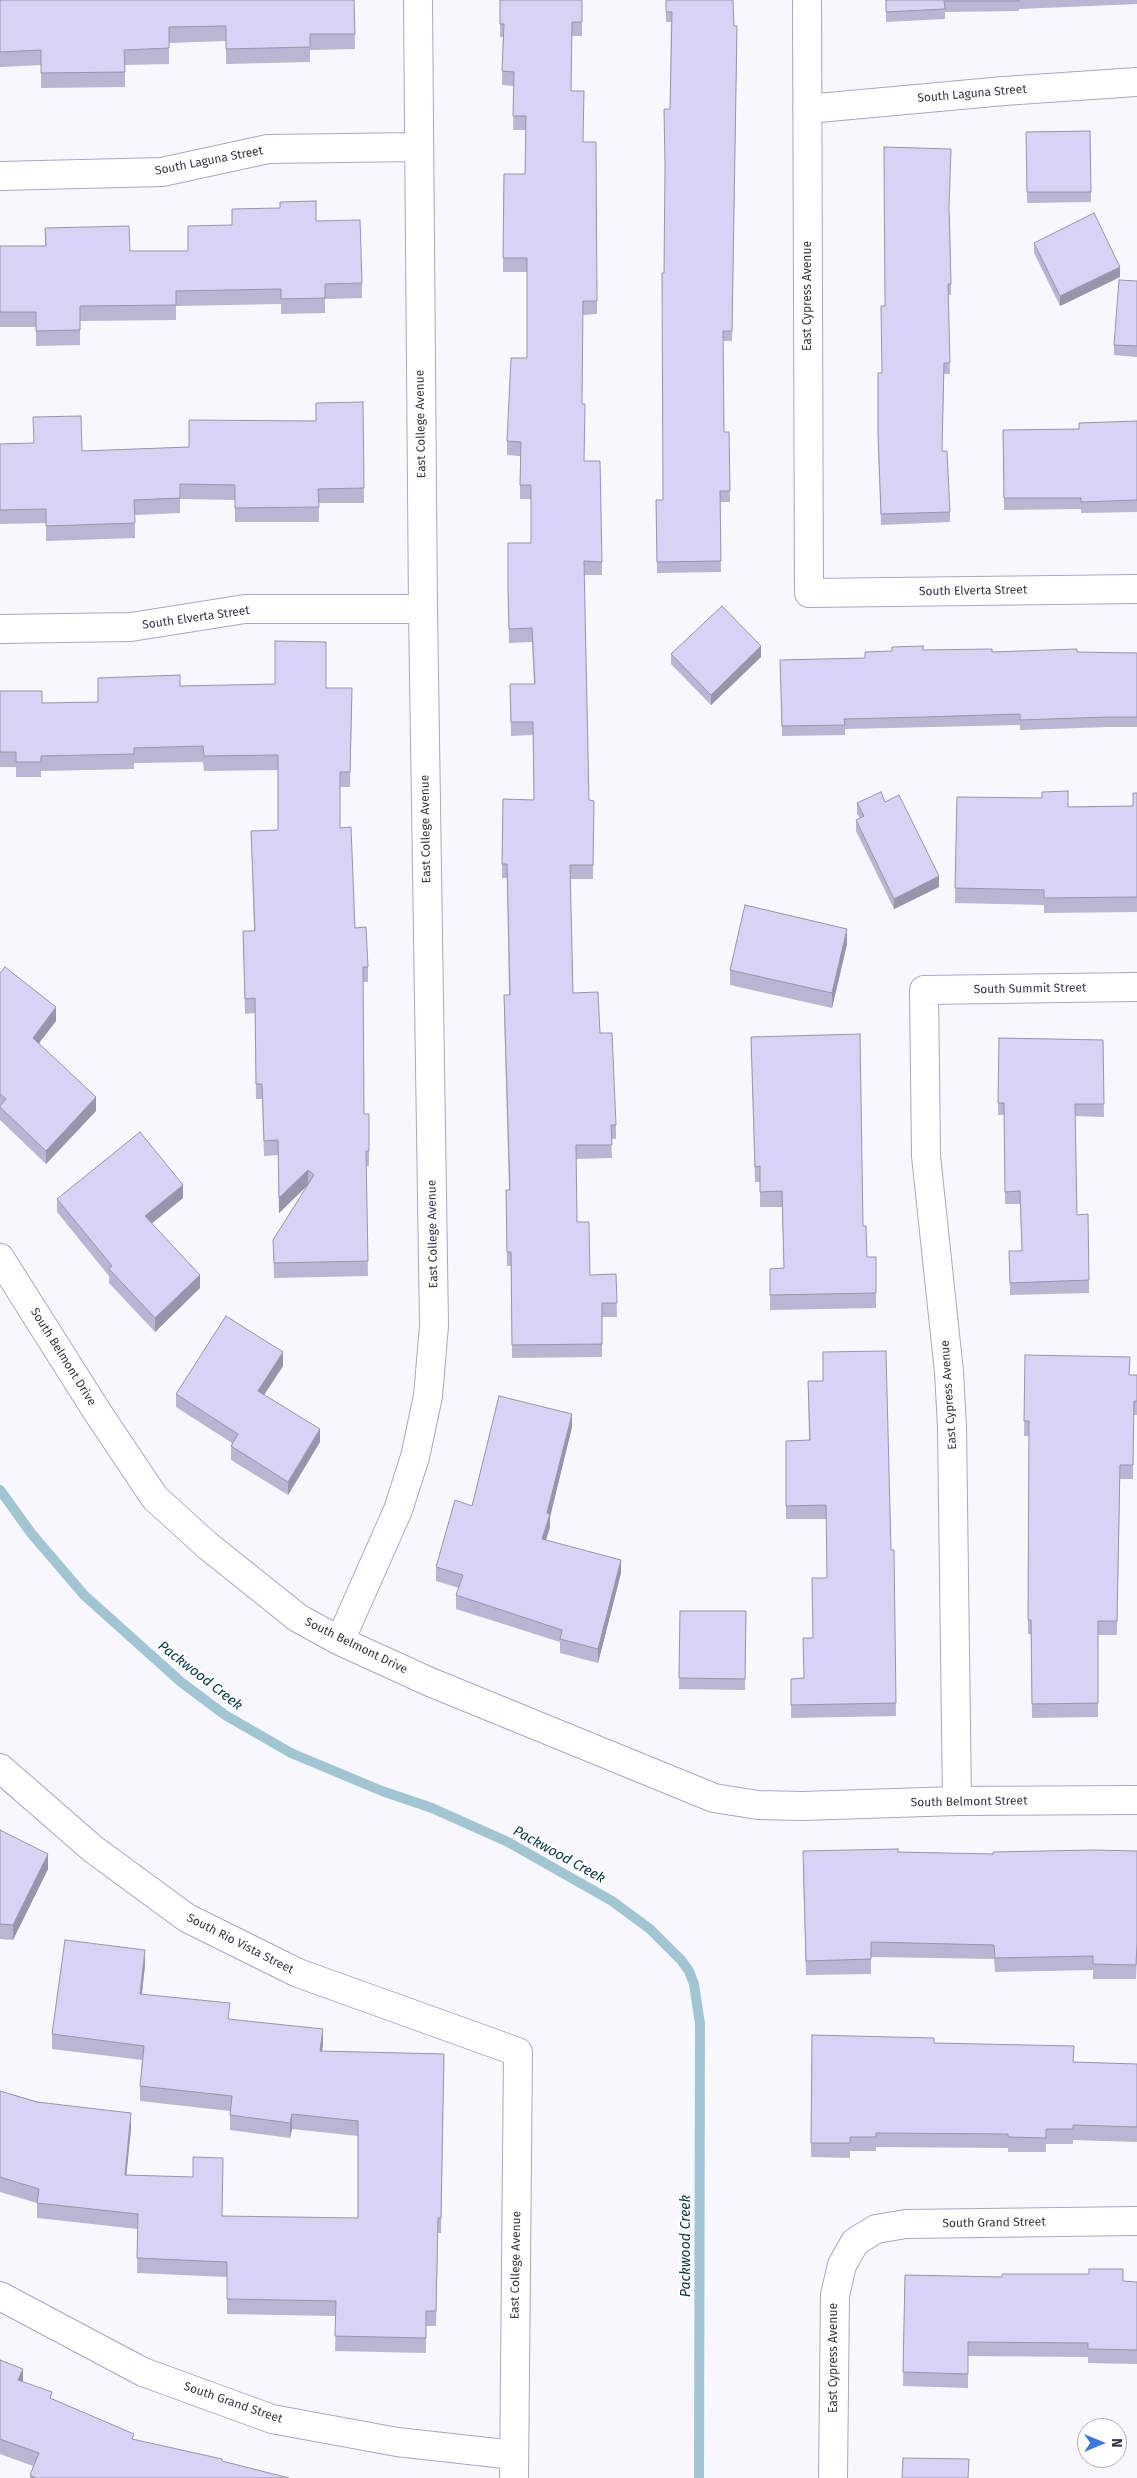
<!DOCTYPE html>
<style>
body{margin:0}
#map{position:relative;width:1137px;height:2478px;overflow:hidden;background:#f8f7fe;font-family:"Fira Sans",sans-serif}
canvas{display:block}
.north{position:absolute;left:1077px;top:2418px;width:50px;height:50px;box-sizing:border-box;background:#fff;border:1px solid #afaeb3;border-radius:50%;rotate:90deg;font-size:14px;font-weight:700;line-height:20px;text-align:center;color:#373542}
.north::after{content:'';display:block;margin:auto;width:18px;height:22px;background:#3a77e6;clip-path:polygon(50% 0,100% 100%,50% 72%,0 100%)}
</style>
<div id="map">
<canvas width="1137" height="2478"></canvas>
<div class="north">N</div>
</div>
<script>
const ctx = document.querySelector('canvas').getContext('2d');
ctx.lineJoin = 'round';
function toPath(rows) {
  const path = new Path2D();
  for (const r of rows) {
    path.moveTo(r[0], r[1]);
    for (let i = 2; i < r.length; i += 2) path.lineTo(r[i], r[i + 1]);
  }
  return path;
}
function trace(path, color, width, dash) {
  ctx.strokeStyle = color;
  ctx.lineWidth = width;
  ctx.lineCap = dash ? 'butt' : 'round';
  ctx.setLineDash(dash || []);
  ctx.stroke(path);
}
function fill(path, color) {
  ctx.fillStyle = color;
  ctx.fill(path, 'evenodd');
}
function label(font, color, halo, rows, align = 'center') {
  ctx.font = font + ' "Fira Sans",sans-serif';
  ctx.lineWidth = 5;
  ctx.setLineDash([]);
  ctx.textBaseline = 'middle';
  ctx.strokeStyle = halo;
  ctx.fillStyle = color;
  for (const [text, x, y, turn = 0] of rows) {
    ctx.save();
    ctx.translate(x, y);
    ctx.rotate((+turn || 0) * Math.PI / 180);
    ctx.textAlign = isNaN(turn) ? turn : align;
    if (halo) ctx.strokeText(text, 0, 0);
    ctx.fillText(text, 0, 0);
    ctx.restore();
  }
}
trace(toPath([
 [0,1490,31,1533,84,1595,181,1682,225,1715,291,1753,382,1791,432,1808,508,1842,612,1901,650,1929,681,1960,689,1971,694,1984,700,2024,699,2478]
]), '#a1c6d3', 10);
const street = toPath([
 [807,0,809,593,1137,589],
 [807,109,1004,91,1137,82],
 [0,176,162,172,268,149,418,147],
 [0,629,131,627,245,609,423,609],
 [0,1258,98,1413,155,1498,208,1546,298,1618,340,1641,430,1682,714,1798,758,1805,802,1806,957,1801,1137,1800],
 [340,1641,398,1510,415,1457,428,1396,434,1326,423,609,418,0],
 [0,1768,93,1849,187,1918,298,1973,518,2052,514,2478],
 [957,1801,952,1427,949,1372,926,1156,924,990,1137,987],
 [0,2296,143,2372,272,2419,397,2442,514,2455],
 [833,2478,835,2295,842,2265,855,2242,876,2229,906,2224,1137,2221]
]);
trace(street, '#aba5c5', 30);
trace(street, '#fff', 28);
fill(toPath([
 [0,0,354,0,355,49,310,50,310,62,226,64,226,41,169,43,169,64,125,65,125,87,41,88,41,65,0,67],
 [500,0,582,0,582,36,572,36,571,91,583,142,597,301,597,314,583,315,582,404,584,461,602,562,602,575,584,575,589,800,594,801,593,879,570,879,573,993,600,1033,616,1125,616,1139,611,1139,612,1158,576,1159,577,1222,590,1275,616,1274,617,1317,602,1317,602,1357,512,1358,511,1266,507,1266,506,1190,509,1190,504,1009,504,995,509,995,507,878,502,878,503,799,534,800,533,735,511,736,510,684,534,684,532,642,509,643,508,604,508,543,531,543,531,499,520,499,520,456,507,455,507,441,527,358,527,272,503,272,504,174,525,174,526,130,513,130,514,86,502,85,503,37,500,37],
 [666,0,734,26,737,36,732,341,723,341,724,432,729,432,730,502,720,502,721,572,657,573,656,500,663,500,664,273,670,109,671,22,666,22],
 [886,0,1137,0,1137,4,1019,9,1019,11,945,12,945,19,886,22],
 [1090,131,1091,202,1027,203,1026,132],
 [232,209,316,221,362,283,362,298,325,299,325,313,281,314,281,304,176,306,176,320,80,321,80,345,36,346,36,327,0,327,0,246,45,246,45,228,130,251,188,251,232,225],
 [950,214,951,295,948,295,950,374,944,374,942,451,950,512,950,522,881,525,878,444,878,373,882,373],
 [1034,243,1120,277,1060,306,1034,253],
 [1137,281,1137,357,1114,355,1114,345],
 [363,402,364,503,319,503,319,522,235,522,235,500,180,499,180,513,135,515,135,538,46,541,46,523,0,524,0,444,82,451,189,447,316,421],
 [1137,421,1137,512,1081,513,1081,509,1004,510,1003,430,1079,429],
 [923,650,992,652,1137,653,1137,727,1108,727,1020,730,1020,725,845,729,845,735,782,736,780,660,865,658],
 [671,654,761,657,711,705,671,664],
 [180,686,326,688,352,703,350,787,340,787,340,828,355,928,368,967,368,982,363,982,364,1114,369,1114,369,1166,366,1166,368,1276,274,1278,273,1240,308,1185,279,1213,278,1155,264,1156,262,1099,256,1099,255,1013,245,1014,243,931,254,931,251,831,278,830,278,770,204,771,203,762,134,763,134,769,41,771,41,777,16,777,16,767,0,767,0,691,42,703,98,702],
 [1137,793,1137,912,1044,913,1044,905,955,903,957,797,1068,807,1133,806],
 [885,802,939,887,894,909,856,831,856,820,860,818,857,814,857,803],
 [847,944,832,1008,730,985,730,970],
 [0,973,56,1021,39,1043,96,1111,46,1164,0,1120],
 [751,1037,863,1226,867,1257,876,1257,876,1308,770,1310,770,1269,784,1268,782,1207,760,1207,760,1182,755,1182],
 [999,1038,1103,1040,1104,1117,1075,1116,1077,1215,1089,1280,1089,1293,1010,1295,1009,1251,1022,1251,1020,1204,1005,1204,1004,1115,998,1115],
 [183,1198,152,1223,200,1288,155,1332,109,1283,109,1276,57,1212,57,1199],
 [1025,1355,1129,1375,1137,1375,1137,1415,1134,1415,1133,1479,1120,1479,1117,1635,1098,1635,1098,1717,1032,1718,1031,1634,1028,1634,1029,1436,1024,1436],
 [283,1366,264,1395,320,1442,288,1495,231,1460,231,1446,232,1443,176,1407,176,1394],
 [808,1381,891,1550,894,1550,896,1716,791,1718,791,1679,804,1678,813,1638,812,1578,827,1578,826,1519,786,1519,786,1441,809,1440],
 [572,1427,550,1517,550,1527,546,1540,621,1573,598,1663,560,1653,560,1642,456,1609,456,1595,459,1588,436,1581,436,1567,472,1506],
 [680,1611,746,1611,745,1690,679,1689],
 [0,1830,48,1869,13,1940,0,1939],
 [1137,1851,1137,1957,1136,1979,1093,1979,1093,1970,995,1972,994,1959,871,1957,871,1974,806,1975,803,1866,898,1852,993,1854],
 [145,1965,142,1994,229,2019,323,2044,322,2051,444,2054,441,2233,438,2233,436,2326,426,2326,426,2353,335,2351,336,2316,227,2314,227,2277,137,2273,138,2229,37,2218,37,2203,0,2192,0,2091,131,2128,126,2175,193,2177,223,2173,222,2216,358,2218,358,2136,292,2129,290,2138,230,2130,230,2111,140,2101,140,2086,142,2060,52,2049,52,2034],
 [812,2035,934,2043,1074,2062,1137,2064,1137,2142,1073,2140,1073,2144,1046,2144,1046,2152,1008,2152,1008,2148,876,2147,876,2151,850,2151,850,2158,811,2157],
 [905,2275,1137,2282,1137,2364,1088,2363,1088,2357,968,2356,968,2388,903,2386],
 [0,2360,23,2382,52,2399,134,2440,289,2478,30,2478,30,2475,33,2466,0,2454]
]), '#bab5d2');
fill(toPath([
 [1120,267,1120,277,1060,306,1060,296],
 [761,646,761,657,711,705,711,695],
 [939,876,939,887,894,909,894,899],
 [847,929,847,944,832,1008,832,993],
 [56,1007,56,1021,33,1051,33,1038],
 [96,1097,96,1111,46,1164,46,1151],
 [308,1170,308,1185,279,1213,279,1198],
 [183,1185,183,1198,145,1229,145,1216],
 [200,1275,200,1288,155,1332,155,1318],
 [283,1352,283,1366,258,1404,258,1391],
 [572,1414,572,1427,550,1517,550,1527,542,1552,542,1539,547,1513],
 [320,1429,320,1442,288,1495,288,1482],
 [621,1560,621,1573,598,1663,598,1649],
 [48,1854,48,1869,13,1940,13,1925],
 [145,1950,145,1965,140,2009,140,1994],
 [323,2029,323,2044,320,2066,320,2051],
 [131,2113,131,2128,125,2190,125,2175],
 [292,2114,292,2129,290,2138,290,2123],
 [23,2369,23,2384,18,2380]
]), '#9794ab');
const building = toPath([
 [0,0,354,0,355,34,310,34,310,47,226,49,226,26,169,27,169,48,124,50,125,72,41,73,41,50,0,52,0,0],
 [500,0,582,0,582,22,572,22,571,91,584,91,583,142,596,142,597,301,583,301,582,404,585,404,584,461,600,461,602,562,584,561,589,800,594,801,593,865,570,865,573,993,598,992,600,1033,612,1033,616,1125,611,1125,612,1145,576,1145,577,1222,589,1222,590,1275,616,1274,617,1303,602,1303,602,1344,512,1345,511,1252,507,1252,506,1190,510,1190,504,995,510,995,507,864,502,864,503,799,534,800,533,722,511,722,510,684,535,684,532,628,509,629,508,590,508,543,531,543,531,485,520,485,521,442,507,441,511,358,527,358,527,258,503,258,504,174,525,174,526,116,513,116,514,72,502,71,504,24,500,24,500,0],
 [666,0,733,0,734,26,737,26,732,331,723,331,724,432,729,432,730,491,720,491,721,561,657,562,656,500,663,500,662,273,664,273,665,166,664,109,670,109,672,12,666,12,666,0],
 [886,0,1019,0,1019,1,944,1,945,9,886,12,886,0],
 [1090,131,1091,192,1027,192,1026,132,1090,131],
 [884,147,951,149,949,208,951,284,948,284,950,363,944,363,942,451,947,451,950,512,881,514,878,434,878,373,882,373,881,306,885,306,884,147],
 [316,201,316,221,360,220,362,283,325,284,325,298,281,299,281,289,176,291,176,305,80,306,80,330,36,331,36,312,0,312,0,246,46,246,45,228,129,226,130,251,188,251,188,226,232,225,232,209,280,208,280,202,316,201],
 [1094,213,1120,267,1060,296,1034,243,1094,213],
 [1119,280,1137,281,1137,346,1114,345,1119,280],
 [363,402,364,488,318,489,319,507,235,508,235,485,180,484,180,498,134,500,135,523,46,526,46,509,0,510,0,444,34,443,33,417,81,416,82,451,189,447,189,420,316,421,316,403,363,402],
 [1137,421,1137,500,1081,502,1081,498,1004,498,1003,430,1079,429,1079,423,1137,421],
 [722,606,761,646,711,695,671,654,722,606],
 [275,641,326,642,326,688,352,688,350,772,340,772,340,828,351,827,355,928,366,927,368,967,363,967,364,1114,369,1114,369,1151,366,1151,368,1261,274,1263,273,1240,314,1175,308,1170,279,1198,278,1140,264,1141,262,1084,256,1084,255,998,245,999,243,931,255,931,251,831,278,830,278,755,204,756,203,746,134,748,134,754,41,756,41,762,16,762,16,752,0,752,0,691,42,691,42,703,98,702,98,678,180,675,180,686,275,684,275,641],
 [923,646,923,650,992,649,992,652,1077,649,1077,652,1137,653,1137,717,1108,717,1020,720,1020,714,924,717,844,719,845,725,782,726,780,660,865,658,865,652,892,651,892,647,923,646],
 [1068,791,1068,807,1133,806,1133,793,1137,793,1137,897,1044,898,1044,890,955,888,957,797,1042,798,1042,792,1068,791],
 [881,792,885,802,899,795,939,876,894,899,856,820,864,816,857,803,881,792],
 [745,905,847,929,832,993,730,970,745,905],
 [5,967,56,1007,33,1038,96,1097,46,1151,0,1107,0,1106,6,1099,0,1094,0,973,5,967],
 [860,1034,863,1226,866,1226,867,1257,876,1257,876,1293,770,1295,770,1269,784,1268,782,1191,760,1192,760,1166,755,1167,751,1037,860,1034],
 [999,1038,1103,1040,1104,1104,1075,1104,1077,1215,1088,1214,1089,1280,1010,1283,1009,1251,1022,1251,1020,1191,1005,1192,1004,1103,998,1103,999,1038],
 [140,1132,183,1185,145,1216,200,1275,155,1318,109,1269,112,1266,57,1199,140,1132],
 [226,1316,283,1352,258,1391,320,1429,288,1482,231,1446,238,1434,176,1394,226,1316],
 [886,1351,891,1550,894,1550,896,1703,791,1705,791,1679,804,1678,803,1638,813,1638,812,1578,827,1578,826,1505,786,1506,786,1441,810,1440,808,1381,823,1381,823,1352,886,1351],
 [1025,1355,1130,1357,1129,1375,1137,1375,1137,1401,1134,1401,1133,1465,1120,1465,1117,1621,1098,1621,1098,1703,1032,1704,1031,1620,1028,1620,1029,1421,1024,1421,1025,1355],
 [499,1396,572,1414,547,1513,550,1514,542,1539,621,1560,598,1649,560,1639,562,1630,456,1595,463,1575,436,1567,455,1500,472,1506,499,1396],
 [680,1611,746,1611,745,1679,679,1678,680,1611],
 [0,1830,48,1854,13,1925,0,1924,0,1830],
 [898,1849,898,1852,993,1854,993,1852,1093,1850,1137,1851,1137,1943,1136,1965,1093,1964,1093,1956,995,1958,994,1945,871,1942,871,1959,806,1961,803,1851,898,1849],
 [65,1940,145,1950,140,1994,230,2003,228,2019,323,2029,320,2051,444,2054,441,2218,438,2218,436,2311,426,2311,426,2338,335,2336,336,2301,227,2299,227,2262,137,2258,138,2214,37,2203,39,2189,0,2177,0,2091,37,2102,131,2113,125,2175,193,2177,193,2157,223,2158,222,2216,358,2218,358,2121,292,2114,290,2123,230,2115,232,2096,140,2086,144,2046,52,2034,65,1940],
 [812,2035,934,2038,934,2043,1074,2046,1073,2062,1137,2064,1137,2127,1073,2125,1073,2129,1046,2129,1046,2138,1008,2137,1008,2134,876,2133,876,2137,850,2137,850,2143,811,2143,812,2035],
 [1089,2269,1123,2269,1123,2281,1137,2282,1137,2350,1088,2349,1088,2343,968,2342,968,2374,903,2372,905,2275,1002,2277,1002,2274,1089,2274,1089,2269],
 [0,2360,23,2369,18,2380,52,2392,50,2398,134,2434,132,2439,222,2459,222,2461,289,2478,36,2478,30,2475,39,2453,0,2439,0,2360],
 [903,2458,969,2459,968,2478,902,2478,903,2458]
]);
fill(building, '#d8d3f4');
trace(building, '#9794ab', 1);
label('12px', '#373542', '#fff', [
 ["South Laguna Street",972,94,-5],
 ["South Laguna Street",209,161,-11],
 ["East Cypress Avenue",808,296,-90],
 ["East College Avenue",421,424,-91],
 ["South Elverta Street",973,591,-1],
 ["South Elverta Street",196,618,-8],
 ["East College Avenue",426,829,-91],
 ["South Summit Street",1030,989,-1],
 ["East College Avenue",433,1234,-91],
 ["South Belmont Drive",63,1357,58],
 ["East Cypress Avenue",949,1395,-94],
 ["South Belmont Drive",356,1646,26],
 ["South Belmont Street",969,1802,-1],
 ["South Rio Vista Street",240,1944,27],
 ["South Grand Street",994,2223,-1],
 ["East College Avenue",516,2265,-89],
 ["East Cypress Avenue",834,2358,-90],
 ["South Grand Street",233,2403,19]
]);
label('italic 14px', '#003746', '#fff', [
 ["Packwood Creek",200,1676,38],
 ["Packwood Creek",559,1855,29],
 ["Packwood Creek",686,2246,-90]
]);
</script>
